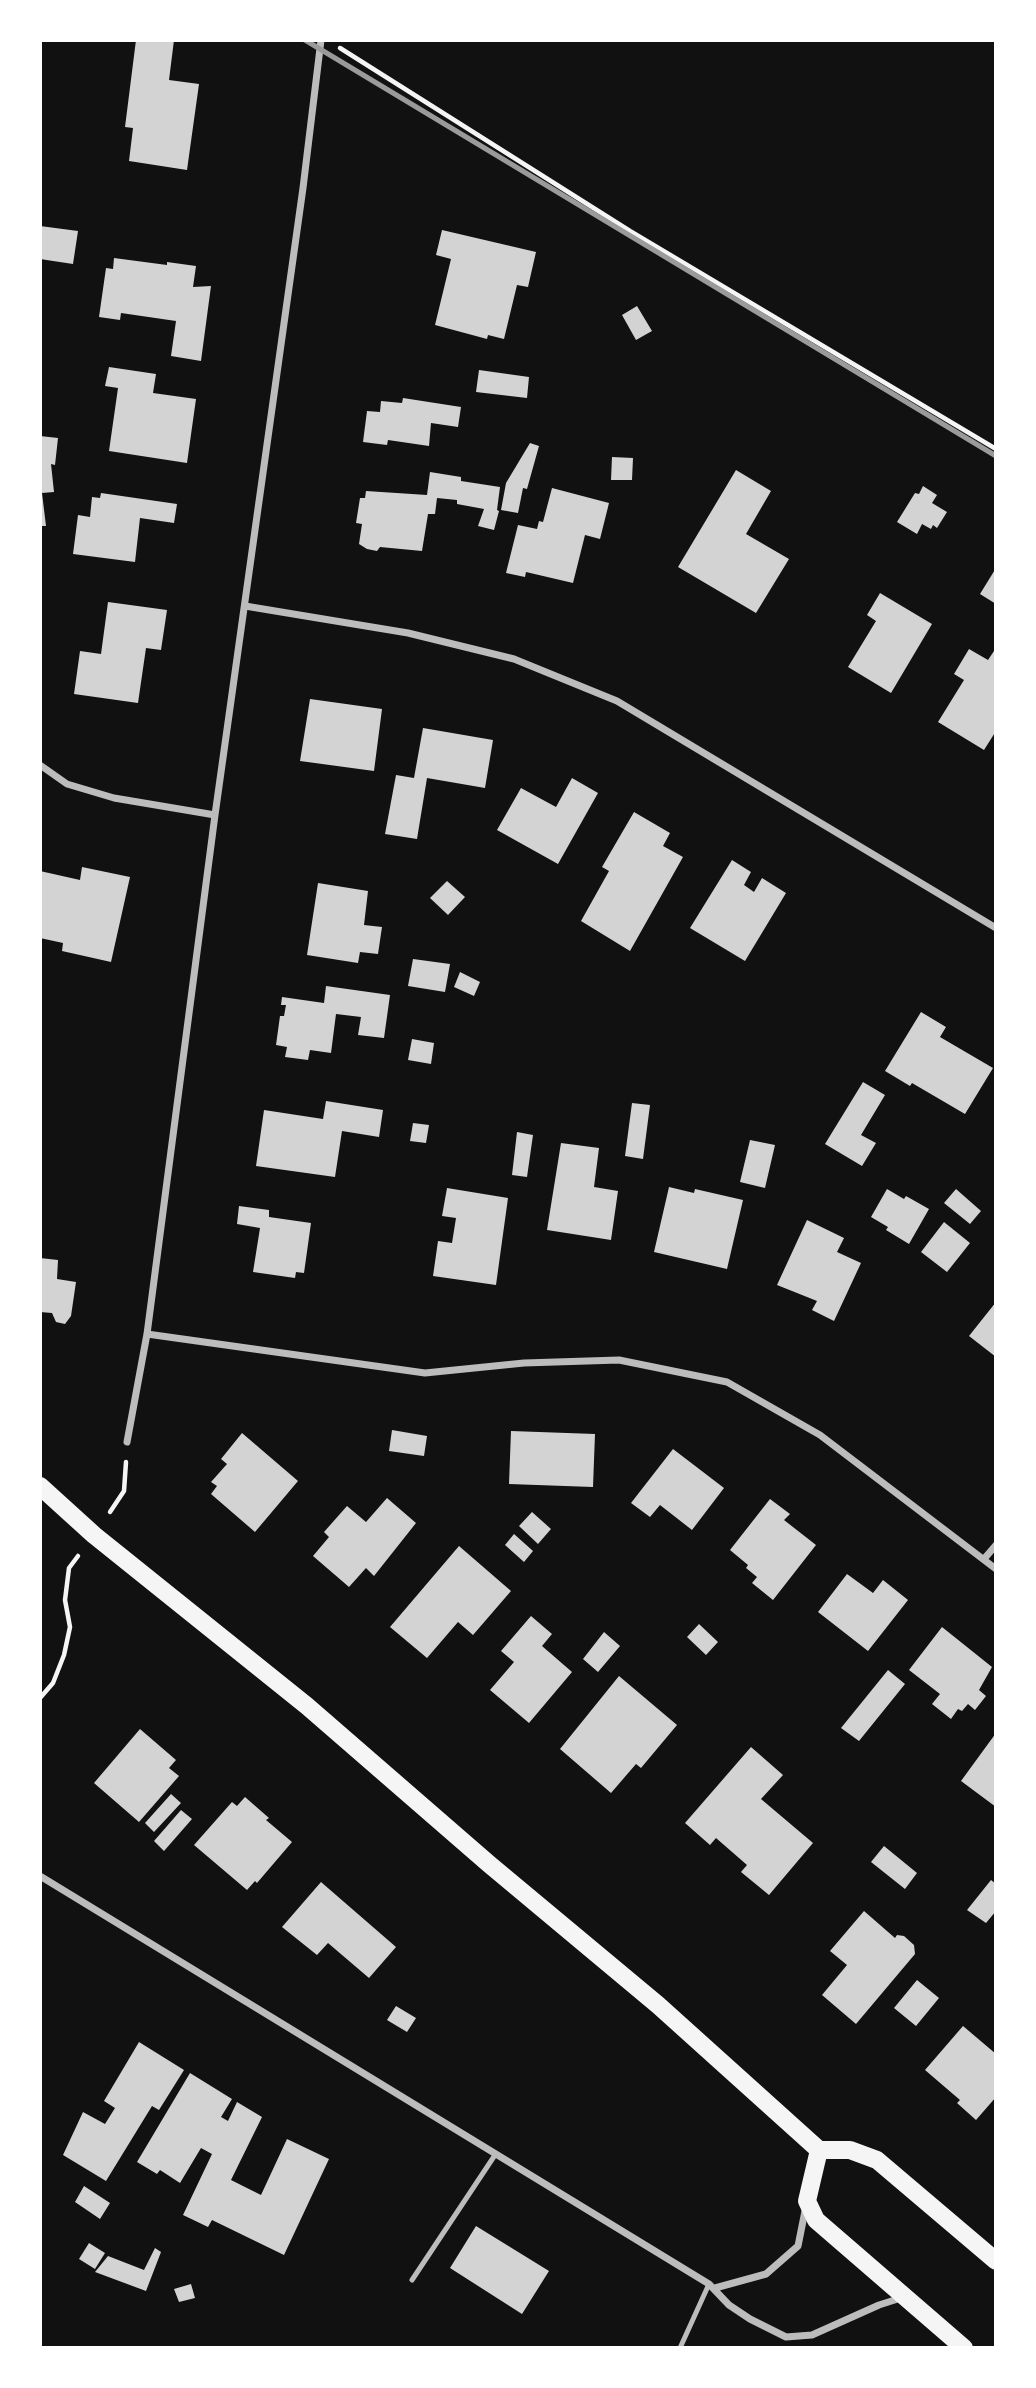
<!DOCTYPE html>
<style>
body{margin:0}
#map{position:relative;width:1036px;height:2388px;overflow:hidden;background:#111;font-family:"Space Grotesk",sans-serif}
canvas{display:block}
.frame{position:absolute;inset:0;border:42px solid #fff;pointer-events:none}
</style>
<div id="map">
<canvas width="1036" height="2388"></canvas>
<div class="frame"></div>
</div>
<script>
const ctx = document.querySelector('canvas').getContext('2d');
ctx.lineJoin = 'round';
function fill(path, color) {
  ctx.fillStyle = color;
  ctx.fill(path, 'evenodd');
}
function toPath(rows) {
  const path = new Path2D();
  for (const r of rows) {
    path.moveTo(r[0], r[1]);
    for (let i = 2; i < r.length; i += 2) path.lineTo(r[i], r[i + 1]);
  }
  return path;
}
function trace(path, color, width, dash) {
  ctx.strokeStyle = color;
  ctx.lineWidth = width;
  ctx.lineCap = dash ? 'butt' : 'round';
  ctx.setLineDash(dash || []);
  ctx.stroke(path);
}
fill(toPath([
 [136,40,174,40,169,80,199,84,187,170,129,161,133,128,125,127],
 [40,226,78,231,73,264,40,259],
 [442,230,536,252,528,287,517,285,504,339,488,335,487,339,435,325,451,259,436,255],
 [114,258,167,265,167,262,196,266,193,287,211,286,201,361,171,356,176,321,121,313,120,320,99,317,106,268,113,269],
 [637,306,652,331,636,340,622,315],
 [109,367,156,374,153,393,196,399,187,463,109,451,118,388,105,386],
 [479,370,529,377,527,398,476,392],
 [403,398,461,407,458,427,431,423,429,446,388,440,387,445,363,442,367,411,380,412,381,401,402,403],
 [40,436,58,438,55,465,51,464,54,492,42,493,46,526,40,526],
 [530,443,539,446,527,489,523,488,518,513,501,510,506,483],
 [612,457,633,458,632,480,611,480],
 [736,470,771,491,746,534,789,559,756,613,678,567],
 [430,472,461,477,461,481,500,487,497,510,499,511,494,530,478,526,484,509,457,504,457,500,437,498,435,514,428,514,422,551,380,547,377,551,367,549,359,544,362,524,356,523,360,498,365,498,366,491,427,495],
 [923,486,937,495,932,503,947,512,937,528,933,525,931,529,922,524,917,534,897,522,915,493,919,494],
 [552,488,609,503,600,539,585,535,573,583,526,572,525,577,506,573,518,525,537,529,539,521,543,522],
 [101,493,177,504,174,523,140,518,135,562,73,554,78,515,90,517,92,497,100,498],
 [996,568,996,604,980,594],
 [880,593,932,624,891,693,848,667,876,621,867,615],
 [108,602,167,610,161,650,146,648,138,703,74,694,80,651,101,654],
 [996,648,996,731,984,750,938,722,964,680,954,674,969,649,988,660],
 [310,699,382,709,374,771,300,761],
 [423,728,493,740,485,788,427,778,417,839,385,834,396,775,414,778],
 [572,778,598,793,558,864,497,830,521,788,556,807],
 [634,812,670,833,663,846,683,857,630,951,581,921,609,871,602,867],
 [732,860,751,872,744,885,754,892,762,878,786,893,745,961,690,928],
 [82,867,130,877,111,962,62,951,63,943,40,938,40,871,80,880],
 [447,881,465,897,448,915,430,898],
 [318,883,368,891,364,925,382,927,378,954,360,952,358,963,307,955],
 [413,959,450,964,445,992,408,986],
 [460,972,480,982,474,996,454,987],
 [326,986,390,995,384,1038,358,1035,361,1017,336,1014,331,1053,310,1050,308,1060,285,1057,287,1047,276,1045,280,1016,284,1016,286,1005,281,1005,282,997,324,1003],
 [921,1012,946,1027,940,1037,993,1068,965,1114,912,1083,910,1086,885,1071],
 [412,1039,434,1043,431,1064,408,1060],
 [863,1082,885,1095,861,1135,876,1143,862,1166,825,1144],
 [326,1101,383,1110,379,1137,342,1131,335,1177,256,1166,264,1110,323,1119],
 [632,1103,650,1105,643,1159,625,1156],
 [413,1123,429,1125,426,1143,410,1141],
 [517,1132,533,1135,527,1177,512,1175],
 [750,1140,775,1145,765,1188,740,1182],
 [561,1143,599,1148,594,1187,618,1191,611,1240,547,1230],
 [669,1187,694,1193,695,1189,743,1200,727,1269,654,1252],
 [447,1188,508,1198,496,1285,433,1276,438,1241,452,1243,456,1218,442,1216],
 [887,1189,904,1199,906,1196,929,1209,909,1244,886,1230,888,1227,871,1217],
 [956,1189,981,1211,970,1224,944,1203],
 [239,1206,269,1210,269,1217,311,1223,304,1273,296,1272,295,1278,253,1272,260,1228,237,1224],
 [807,1220,844,1238,837,1252,861,1263,834,1321,812,1310,817,1301,777,1285],
 [944,1222,970,1243,947,1272,921,1252],
 [40,1258,58,1260,57,1279,76,1282,71,1316,65,1324,56,1322,52,1313,40,1312],
 [996,1302,996,1357,969,1336],
 [392,1430,427,1436,424,1456,389,1451],
 [511,1431,595,1434,593,1487,509,1484],
 [242,1433,298,1481,255,1532,211,1494,217,1486,211,1482,227,1464,221,1459],
 [673,1449,724,1488,692,1530,660,1505,650,1517,631,1503],
 [387,1498,416,1523,374,1576,366,1568,349,1587,313,1556,329,1537,324,1532,347,1506,366,1522],
 [770,1499,790,1514,784,1520,816,1545,773,1600,752,1583,757,1577,746,1568,748,1565,730,1550],
 [532,1512,551,1529,538,1544,519,1526],
 [514,1534,533,1551,524,1562,505,1545],
 [459,1546,511,1591,473,1635,458,1622,427,1658,390,1627],
 [847,1574,873,1593,883,1580,908,1600,868,1651,818,1612],
 [531,1616,552,1634,542,1646,572,1672,529,1723,490,1690,514,1662,501,1651],
 [699,1624,718,1642,706,1655,687,1637],
 [942,1627,992,1667,979,1690,986,1696,975,1710,968,1704,962,1711,958,1709,951,1719,932,1704,940,1694,909,1670],
 [604,1632,620,1646,598,1672,583,1659],
 [888,1670,905,1684,859,1741,841,1728],
 [619,1676,677,1725,641,1768,636,1764,611,1793,560,1749],
 [140,1729,176,1760,169,1768,179,1776,139,1822,94,1783],
 [996,1733,996,1807,961,1781],
 [751,1747,783,1775,761,1799,813,1843,769,1895,741,1872,747,1865,716,1838,710,1845,685,1823],
 [171,1794,181,1803,154,1832,145,1823],
 [245,1797,269,1818,266,1820,292,1842,257,1883,255,1881,247,1890,194,1845,232,1802,237,1806],
 [181,1810,192,1819,164,1851,154,1841],
 [884,1846,917,1873,905,1889,871,1862],
 [991,1880,996,1884,996,1911,986,1923,967,1910],
 [321,1882,396,1947,369,1978,328,1943,317,1955,282,1927],
 [864,1911,895,1938,897,1935,904,1936,914,1945,915,1954,856,2024,822,1995,847,1965,830,1951],
 [917,1980,939,1998,916,2026,894,2008],
 [396,2006,416,2018,407,2032,387,2020],
 [963,2026,996,2054,996,2097,976,2120,957,2103,960,2100,925,2070],
 [139,2042,184,2070,159,2110,152,2106,106,2181,63,2155,83,2112,105,2124,115,2108,104,2101],
 [190,2073,232,2099,221,2117,228,2121,237,2102,262,2117,231,2180,261,2195,287,2139,329,2159,284,2255,212,2220,208,2227,183,2215,212,2154,201,2148,180,2183,160,2170,157,2174,137,2162],
 [84,2186,110,2203,100,2219,75,2202],
 [476,2226,549,2271,522,2314,450,2268],
 [89,2243,105,2253,95,2269,79,2259],
 [155,2248,161,2252,146,2291,95,2272,108,2256,144,2270],
 [191,2284,195,2298,179,2302,174,2289]
]), '#d3d3d3');
trace(toPath([
 [340,48,630,231,996,449],
 [110,1512,124,1491,126,1462],
 [40,1698,53,1683,64,1655,70,1627,65,1600,69,1568,78,1556]
]), '#f5f5f5', 4.5);
trace(toPath([
 [412,2280,495,2155],
 [680,2348,709,2284]
]), '#bcbcbc', 5);
trace(toPath([
 [245,606,408,633,514,659,617,701,996,928],
 [40,765,67,784,114,798,215,815],
 [147,1334,425,1373,524,1363,619,1360,727,1382,820,1435,996,1569],
 [127,1442,147,1334,215,815,303,188,321,40],
 [984,1559,996,1545],
 [40,1876,709,2284,729,2305,750,2319,786,2337,812,2335,879,2305,904,2297],
 [715,2288,766,2274,798,2246,806,2206]
]), '#bcbcbc', 7);
trace(toPath([
 [40,1486,94,1535,307,1706,489,1864,658,2005,819,2150,850,2150,877,2160,996,2261],
 [819,2150,807,2201,816,2220,964,2348]
]), '#f5f5f5', 18);
trace(toPath([
 [305,40,996,456]
]), '#9a9a9a', 5);
</script>
